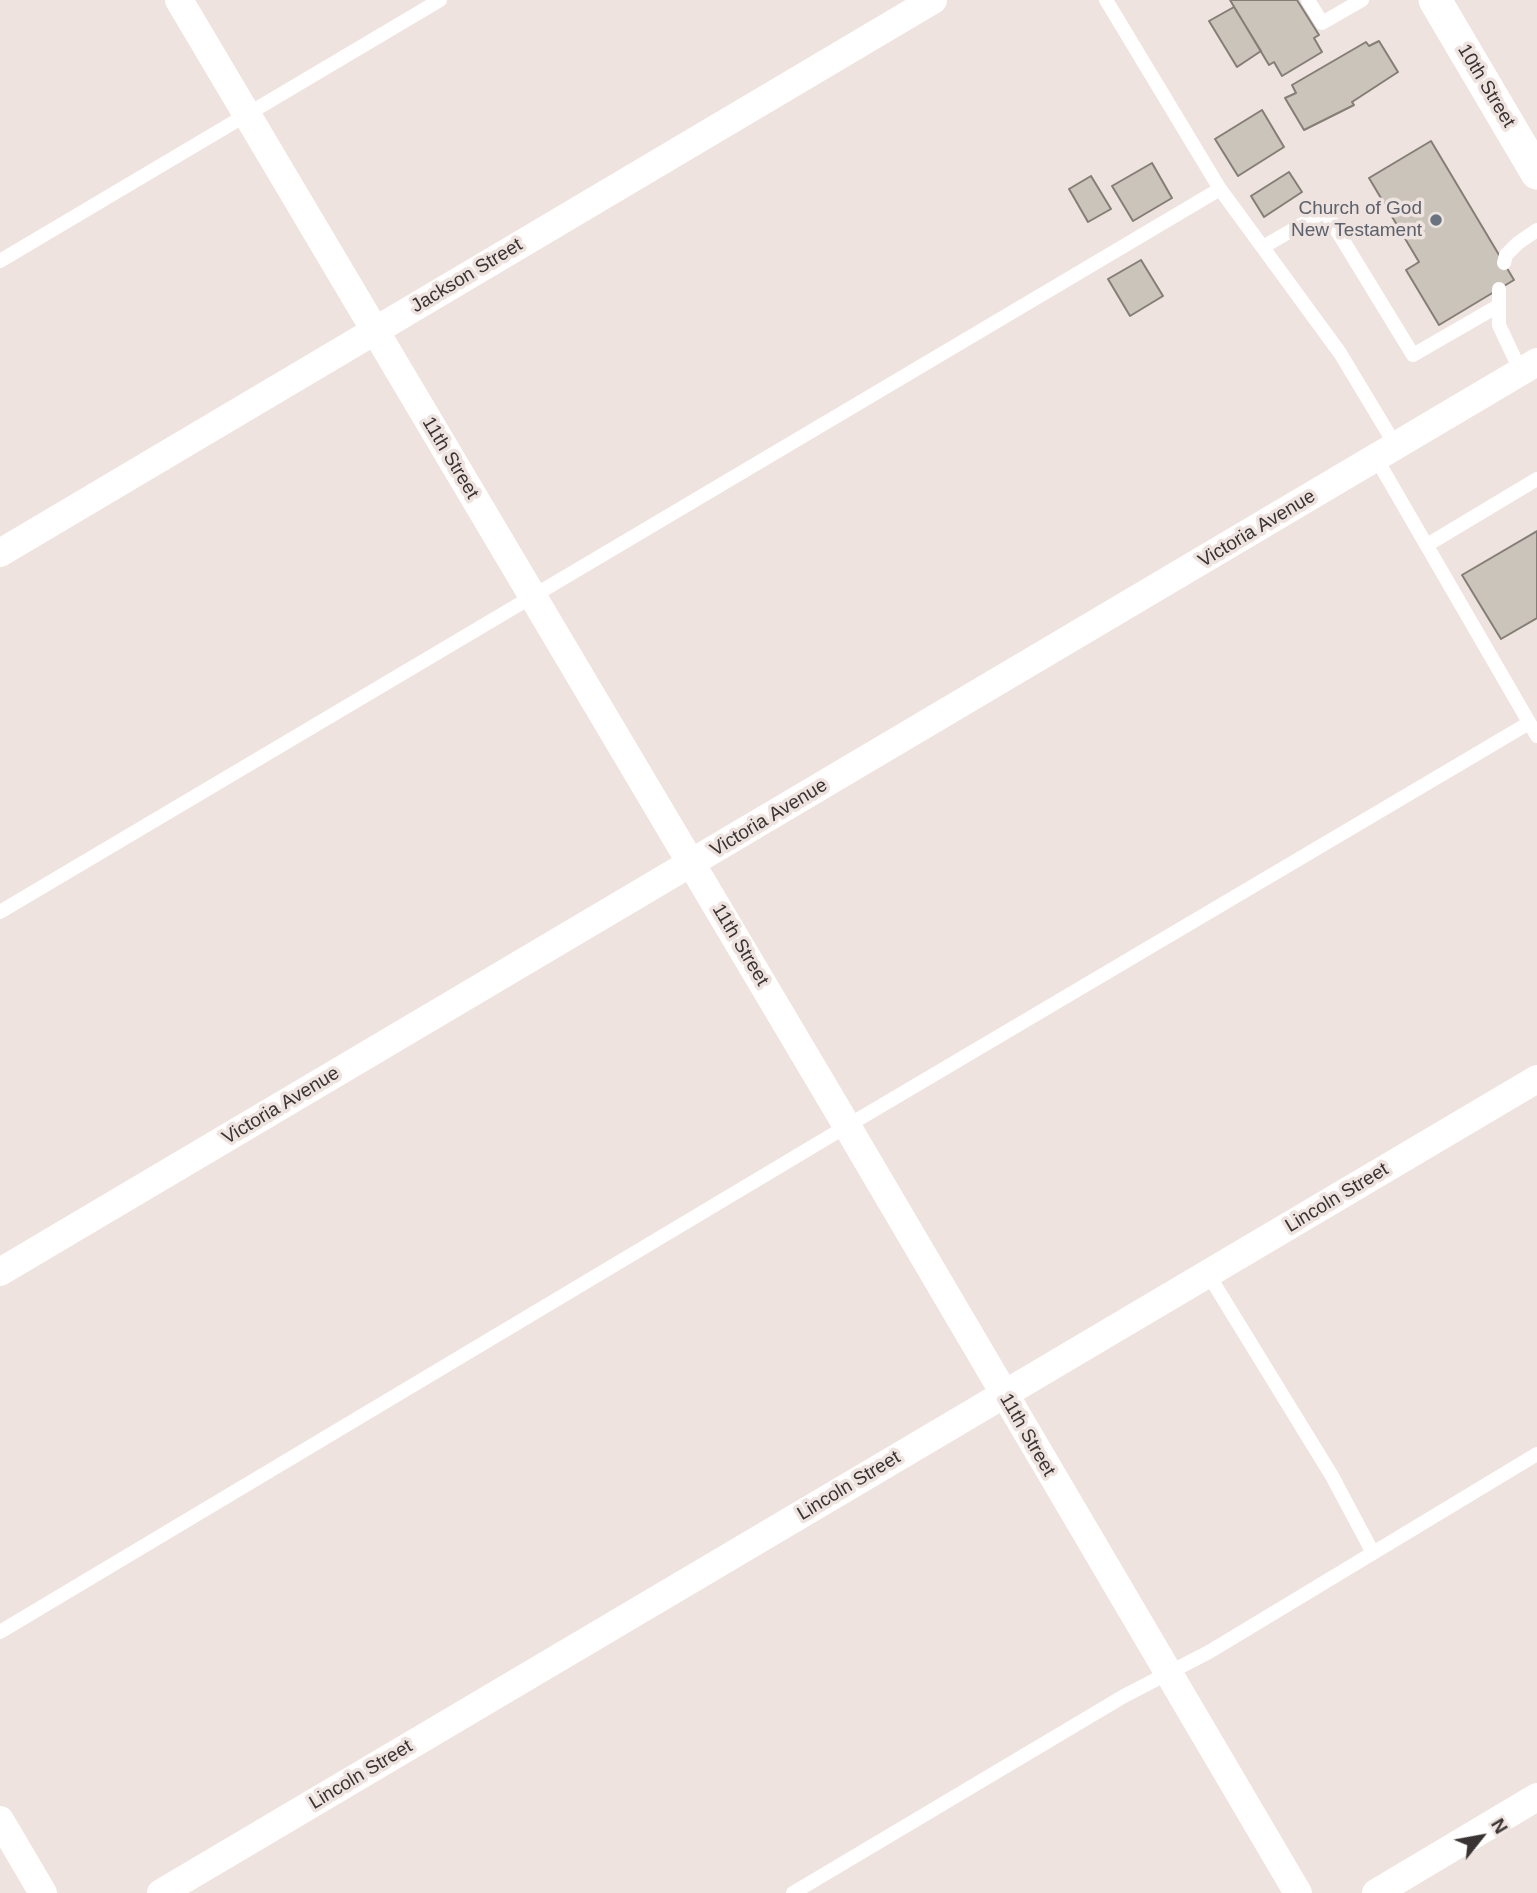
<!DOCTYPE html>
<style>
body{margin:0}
#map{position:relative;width:1537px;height:1893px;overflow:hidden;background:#eee3de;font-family:Helvetica,sans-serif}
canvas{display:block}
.north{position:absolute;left:1446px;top:1802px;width:70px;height:70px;-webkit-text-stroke:5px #eee3de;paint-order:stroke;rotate:59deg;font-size:19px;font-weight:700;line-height:28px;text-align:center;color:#393433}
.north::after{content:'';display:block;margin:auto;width:24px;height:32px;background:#393433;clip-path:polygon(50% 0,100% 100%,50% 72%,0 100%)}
</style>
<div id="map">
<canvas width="1537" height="1893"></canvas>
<div class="north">N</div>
</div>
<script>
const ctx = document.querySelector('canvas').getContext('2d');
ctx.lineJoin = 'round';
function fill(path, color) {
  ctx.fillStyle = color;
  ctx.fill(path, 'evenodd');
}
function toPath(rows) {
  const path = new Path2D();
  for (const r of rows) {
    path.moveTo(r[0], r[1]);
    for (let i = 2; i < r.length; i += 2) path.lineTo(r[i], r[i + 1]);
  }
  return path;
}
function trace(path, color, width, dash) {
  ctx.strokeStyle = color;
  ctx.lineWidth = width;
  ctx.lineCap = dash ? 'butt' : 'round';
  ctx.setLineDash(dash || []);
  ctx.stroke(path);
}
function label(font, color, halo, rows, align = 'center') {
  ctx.font = font + ' Helvetica,sans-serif';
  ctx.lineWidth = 7;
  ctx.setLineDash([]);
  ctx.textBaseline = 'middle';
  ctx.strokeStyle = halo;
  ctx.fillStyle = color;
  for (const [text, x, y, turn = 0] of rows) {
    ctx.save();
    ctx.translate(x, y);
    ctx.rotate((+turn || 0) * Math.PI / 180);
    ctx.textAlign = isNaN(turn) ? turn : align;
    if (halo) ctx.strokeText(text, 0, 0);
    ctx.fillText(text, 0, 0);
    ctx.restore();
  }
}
const building = toPath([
 [1230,0,1297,0,1319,35,1314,38,1322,52,1282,76,1274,62,1269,65,1230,0],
 [1234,7,1261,51,1237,67,1209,21,1234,7],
 [1379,41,1398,72,1352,102,1354,105,1304,130,1285,98,1296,93,1292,85,1366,42,1369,46,1379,41],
 [1262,110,1284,147,1238,176,1215,139,1262,110],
 [1431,141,1514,280,1439,325,1406,270,1419,262,1369,178,1431,141],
 [1152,163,1172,198,1133,221,1112,186,1152,163],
 [1289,172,1302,192,1264,217,1251,196,1289,172],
 [1091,176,1111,209,1088,222,1069,189,1091,176],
 [1141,260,1163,296,1130,316,1108,279,1141,260],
 [1537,531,1537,618,1501,639,1462,575,1537,531]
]);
fill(building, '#cac4bb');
trace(building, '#847e76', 2);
trace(toPath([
 [1106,0,1220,189,1340,353,1396,446],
 [1308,0,1322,23,1362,0],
 [1263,247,1325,211,1413,355,1498,306],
 [0,261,440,0],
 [1504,263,1506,255,1518,243,1537,230],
 [1499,289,1499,325,1521,372],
 [1376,458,1537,736],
 [1427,545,1537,479],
 [0,912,1220,189],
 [1208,1274,1332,1476,1373,1553],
 [0,1632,847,1126,1529,723],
 [793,1893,1124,1696,1209,1652,1537,1454]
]), '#fff', 14);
trace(toPath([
 [179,0,847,1126,1298,1893],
 [0,553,933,0],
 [0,1272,1537,362],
 [0,1820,43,1893],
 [161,1893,1537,1079],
 [1376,1893,1537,1797]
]), '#fff', 28);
trace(toPath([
 [1435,0,1537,173]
]), '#fff', 33);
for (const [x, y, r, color] of [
 [1436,220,7,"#6b7280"]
]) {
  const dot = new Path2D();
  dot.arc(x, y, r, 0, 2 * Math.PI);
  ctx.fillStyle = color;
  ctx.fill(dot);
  trace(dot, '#eee3de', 2.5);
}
label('19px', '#393433', '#eee3de', [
 ["10th Street",1486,86,59],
 ["Jackson Street",467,276,-31],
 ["11th Street",450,458,59],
 ["Victoria Avenue",1257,529,-31],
 ["Victoria Avenue",769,818,-31],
 ["11th Street",740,945,59],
 ["Victoria Avenue",281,1106,-31],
 ["Lincoln Street",1337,1198,-31],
 ["11th Street",1027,1435,60],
 ["Lincoln Street",849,1486,-31],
 ["Lincoln Street",361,1775,-31]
]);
label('19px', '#5b616d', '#eee3de', [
 ["Church of God",1422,209],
 ["New Testament",1422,231]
], 'right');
</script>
